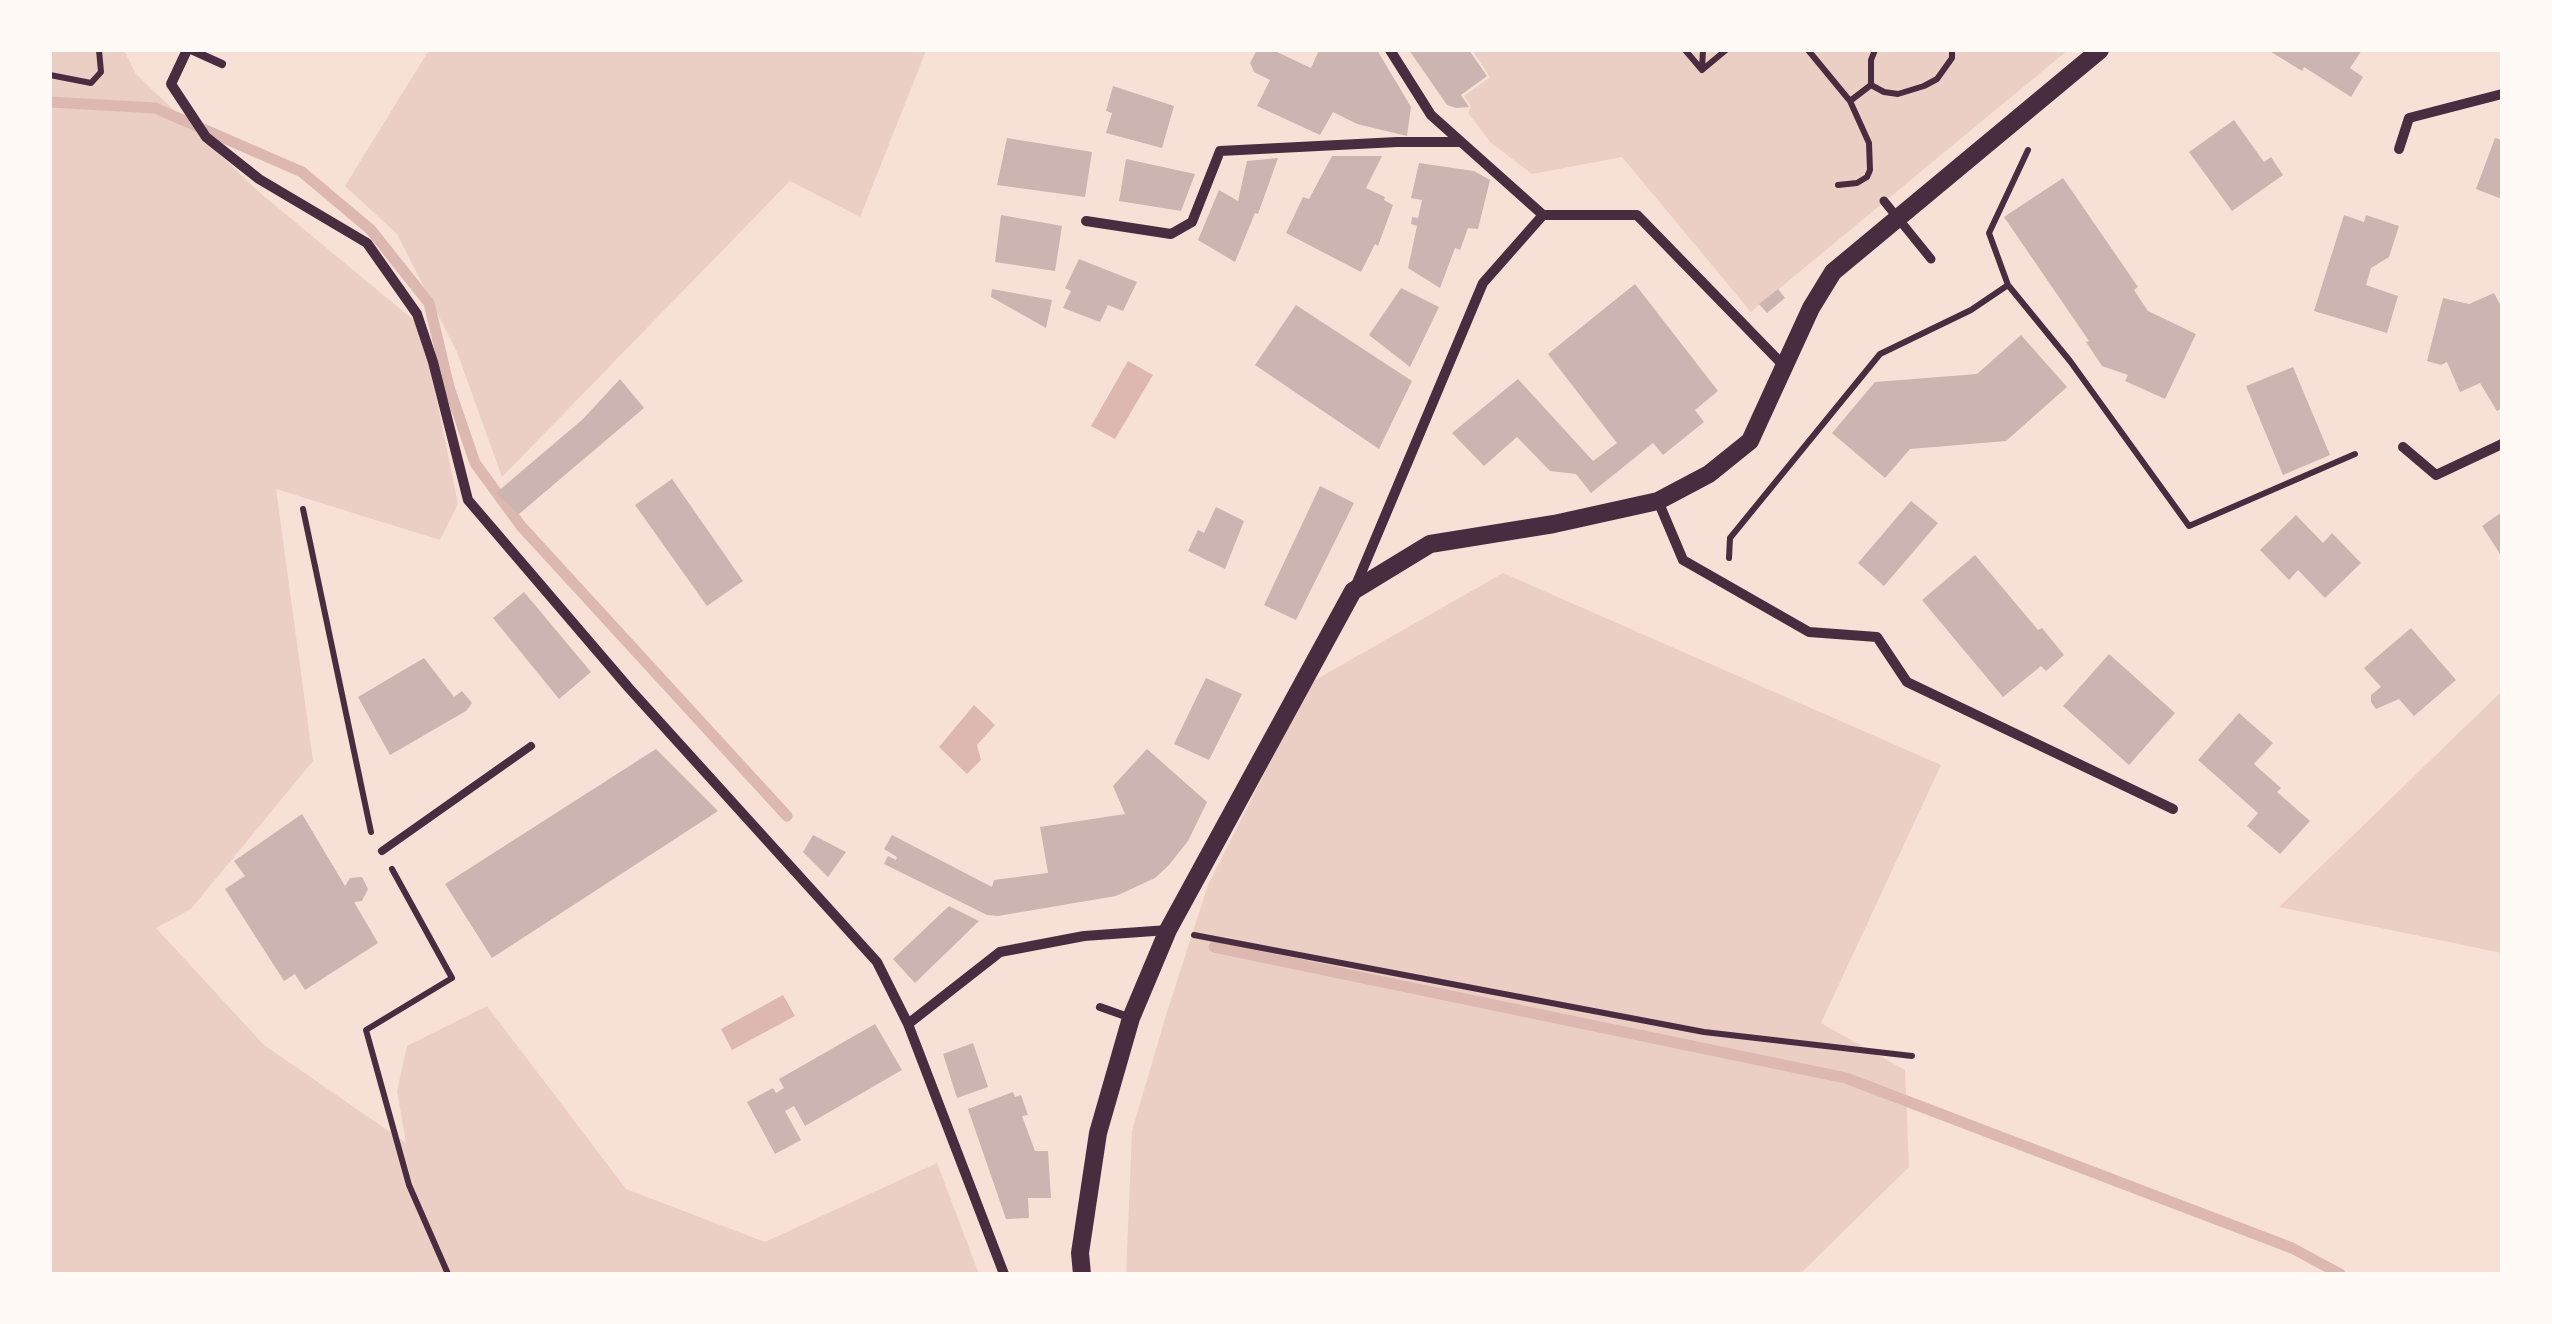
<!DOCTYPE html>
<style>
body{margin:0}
#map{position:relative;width:2552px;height:1324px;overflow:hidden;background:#f7e1d7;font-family:"Public Sans",sans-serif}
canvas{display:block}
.frame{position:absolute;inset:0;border:52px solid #fffaf5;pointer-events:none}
</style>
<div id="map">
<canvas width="2552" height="1324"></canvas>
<div class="frame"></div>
</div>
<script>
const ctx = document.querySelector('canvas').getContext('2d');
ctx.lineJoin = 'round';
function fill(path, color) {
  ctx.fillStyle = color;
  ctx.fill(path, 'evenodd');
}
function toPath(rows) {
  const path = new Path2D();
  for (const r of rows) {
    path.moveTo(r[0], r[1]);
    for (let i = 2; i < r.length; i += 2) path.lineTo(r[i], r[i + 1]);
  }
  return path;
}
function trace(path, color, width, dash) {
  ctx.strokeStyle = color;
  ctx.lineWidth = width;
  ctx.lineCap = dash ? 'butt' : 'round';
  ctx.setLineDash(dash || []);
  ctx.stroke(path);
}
fill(toPath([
 [50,50,124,50,136,74,259,192,422,327,458,504,440,540,276,489,313,761,191,909,156,928,264,1045,406,1143,397,1091,407,1046,487,1006,626,1189,765,1242,937,1163,979,1274,50,1274],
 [429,50,922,50,926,51,860,217,790,181,502,477,457,352,397,234,345,186],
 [1472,50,2068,50,1751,312,1622,157,1532,174,1491,143,1468,113,1471,106,1464,96,1490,77],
 [1503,573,1941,765,1821,1023,1905,1070,1909,1167,1800,1274,1126,1274,1132,1131,1166,1015,1208,885,1310,683],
 [2502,691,2502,953,2279,907]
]), '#ebcfc5');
fill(toPath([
 [1128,361,1153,375,1115,439,1091,426],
 [974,705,995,725,977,745,981,760,967,774,939,747],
 [783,995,795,1016,732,1050,721,1029]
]), '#dcb8b0');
trace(toPath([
 [50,102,155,108,302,172,371,230,429,303,449,387,475,463,521,526,787,816],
 [1214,947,1846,1078,2292,1248,2340,1274]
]), '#dcb8b0', 11);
fill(toPath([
 [1257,50,1277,52,1311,68,1319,50,1377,50,1411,107,1407,136,1357,124,1333,112,1320,135,1257,106,1270,80,1254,72,1250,63],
 [1409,50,1469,50,1487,76,1461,95,1469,107,1456,108,1447,105],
 [2268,50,2362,50,2350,68,2363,77,2351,97,2304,67,2302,71],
 [1113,86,1174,106,1162,148,1106,133,1112,113,1106,111],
 [2234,120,2264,162,2271,157,2283,175,2232,211,2189,152],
 [1007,138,1092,152,1085,197,997,185],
 [2495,138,2502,140,2502,199,2476,189],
 [1332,156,1382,156,1366,188,1385,197,1384,200,1393,205,1378,246,1375,244,1361,272,1286,233,1303,197,1309,199],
 [1278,158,1258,214,1255,213,1235,262,1198,240,1219,190,1238,201,1247,161],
 [1126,159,1195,174,1181,211,1119,201],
 [1419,163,1474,171,1490,180,1478,229,1468,228,1460,250,1455,248,1440,288,1408,268,1417,226,1411,224,1412,217,1418,218,1422,200,1411,198],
 [2063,178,2138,287,2134,290,2148,311,2196,334,2165,399,2125,381,2128,375,2102,366,2086,342,2089,341,2004,217],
 [1001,215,1062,226,1055,271,995,262],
 [2344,215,2364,222,2366,215,2399,226,2389,257,2371,268,2366,285,2398,296,2387,333,2314,311],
 [1079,259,1137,282,1123,311,1108,305,1100,322,1063,308,1071,291,1065,288],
 [1635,284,1718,391,1695,410,1704,422,1663,455,1653,443,1591,493,1576,474,1550,471,1517,437,1484,466,1452,433,1518,379,1593,461,1617,443,1548,354],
 [1401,288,1439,307,1410,367,1369,335],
 [992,289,1052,300,1046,328,991,297],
 [1778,289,1785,298,1767,313,1759,304],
 [2494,293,2502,308,2502,408,2497,411,2480,383,2460,392,2447,362,2441,365,2427,361,2443,298,2469,304],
 [1296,305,1412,381,1379,449,1255,365],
 [2021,335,2067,387,2006,441,1910,449,1885,478,1832,433,1875,382,1977,374],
 [2293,367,2330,455,2283,475,2246,386],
 [620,379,644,408,519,514,496,493,583,419],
 [672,479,743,581,707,606,635,505],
 [1320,486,1354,503,1296,620,1264,605],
 [1911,501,1938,523,1884,586,1858,563],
 [1216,507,1244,521,1225,569,1188,551,1198,530,1204,533],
 [2502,512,2502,557,2482,526],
 [2296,515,2323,543,2332,533,2361,563,2325,598,2298,570,2289,580,2260,550],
 [1975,555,2038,630,2042,628,2064,655,2046,671,2041,666,2003,697,1922,600],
 [524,592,591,672,559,699,493,618],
 [2411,628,2456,680,2414,716,2399,699,2376,709,2371,702,2371,695,2381,687,2364,668],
 [2109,654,2175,713,2129,765,2063,706],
 [424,658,454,697,462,691,472,703,466,711,390,755,358,697],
 [1206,678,1242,694,1209,760,1174,744],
 [2239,713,2273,743,2254,764,2281,788,2277,792,2310,821,2280,854,2247,826,2258,813,2198,760],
 [656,749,718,811,492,958,445,884],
 [1147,749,1207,802,1188,841,1169,865,1155,878,1116,896,998,916,987,915,884,864,888,856,896,860,897,857,884,849,892,835,992,887,994,880,1048,873,1040,827,1125,814,1113,786],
 [302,814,345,886,350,878,362,877,368,889,362,901,354,902,378,943,305,990,295,974,284,981,225,889,245,876,234,861],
 [813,835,846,852,828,877,803,852],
 [949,906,979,921,915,983,893,959],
 [875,1024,902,1070,805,1126,794,1106,785,1111,801,1140,775,1154,747,1102,773,1088,776,1093,784,1088,779,1079],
 [973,1043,988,1087,957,1098,943,1054],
 [1013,1092,1015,1097,1021,1095,1028,1115,1022,1116,1035,1151,1048,1151,1051,1198,1028,1198,1029,1218,1006,1219,968,1109]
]), '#ccb4b1');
trace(toPath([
 [1685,50,1702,70,1726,50],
 [1808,50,1850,101],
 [1702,69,1703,50],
 [50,75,91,83,101,72,99,50],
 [1871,85,1884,92,1898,94,1924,86,1937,79,1952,58,1952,50],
 [1871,85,1871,60,1875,50],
 [2028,150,1989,233,2008,285,2070,361,2189,526,2355,454],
 [1838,185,1857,183,1867,177,1870,170,1869,143,1850,101,1871,85],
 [303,509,371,832],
 [1729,558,1730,538,1880,354,1971,310,2008,285],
 [392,869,452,978,366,1030,409,1185,448,1274],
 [1194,935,1704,1032,1912,1056]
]), '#4a2c40', 6);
trace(toPath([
 [191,50,222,64],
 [382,851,531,746],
 [1100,1007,1131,1018]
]), '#4a2c40', 8);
trace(toPath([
 [1884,201,1931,259]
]), '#4a2c40', 9);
trace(toPath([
 [187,50,171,84,206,137,259,179,367,243,417,314,433,362,468,500,628,687,877,962,908,1024,1004,1274],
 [1390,50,1431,115,1543,215,1637,215,1784,366],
 [2399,149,2409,118,2502,94],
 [1086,221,1171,234,1192,222,1220,151,1397,142,1459,142],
 [2403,447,2436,475,2502,444],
 [1658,501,1683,560,1809,632,1877,637,1907,682,2173,809],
 [1356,585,1483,283,1543,215],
 [908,1024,1000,952,1084,936,1168,930]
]), '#4a2c40', 10);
trace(toPath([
 [1082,1274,1080,1253,1098,1133,1131,1018,1168,930,1353,591,1430,544,1554,524,1658,501,1709,474,1750,441,1811,308,1833,272,2100,50]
]), '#4a2c40', 18);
</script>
